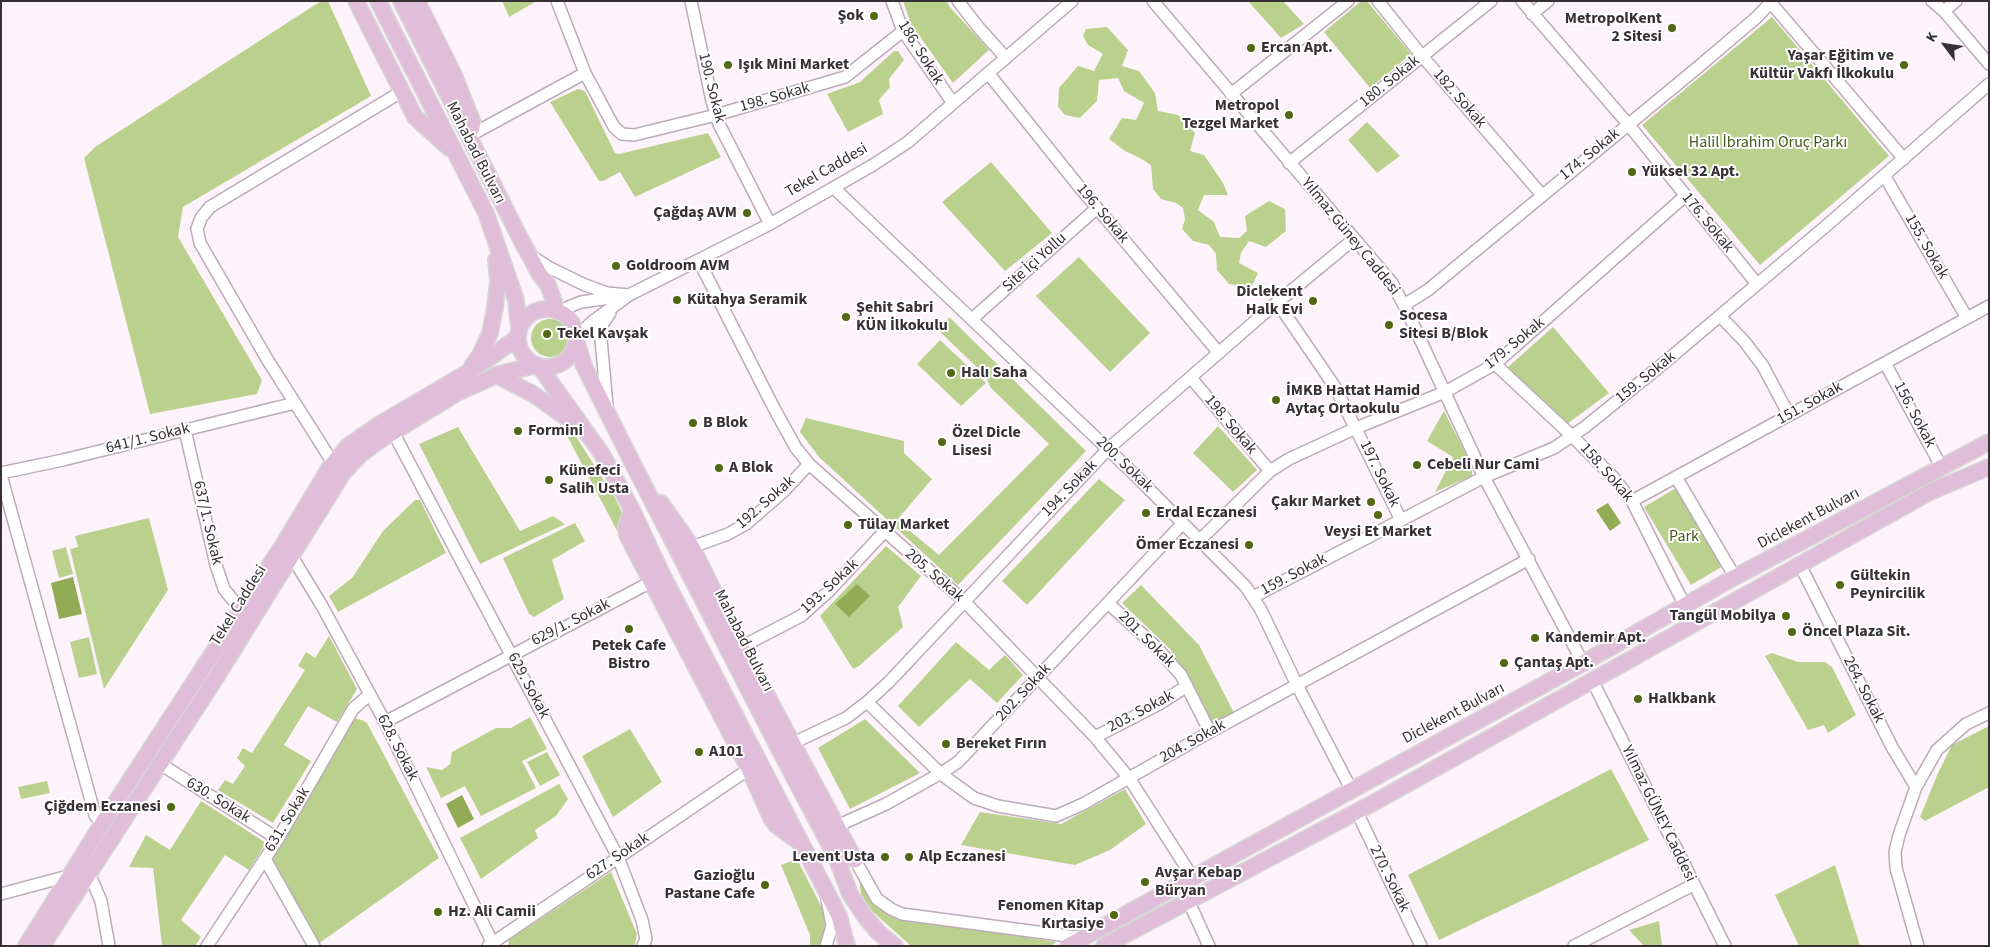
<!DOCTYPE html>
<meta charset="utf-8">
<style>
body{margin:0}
#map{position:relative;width:1990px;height:947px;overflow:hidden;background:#fef3fb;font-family:"Source Sans 3",sans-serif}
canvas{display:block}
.frame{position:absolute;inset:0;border:2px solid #373136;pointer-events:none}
.north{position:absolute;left:1920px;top:20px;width:50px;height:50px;-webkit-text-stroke:4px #fff;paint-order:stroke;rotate:301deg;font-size:14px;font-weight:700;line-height:20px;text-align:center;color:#373136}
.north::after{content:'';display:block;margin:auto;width:18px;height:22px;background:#373136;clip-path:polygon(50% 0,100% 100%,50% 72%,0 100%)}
</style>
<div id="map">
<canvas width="1990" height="947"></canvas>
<div class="frame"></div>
<div class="north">K</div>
</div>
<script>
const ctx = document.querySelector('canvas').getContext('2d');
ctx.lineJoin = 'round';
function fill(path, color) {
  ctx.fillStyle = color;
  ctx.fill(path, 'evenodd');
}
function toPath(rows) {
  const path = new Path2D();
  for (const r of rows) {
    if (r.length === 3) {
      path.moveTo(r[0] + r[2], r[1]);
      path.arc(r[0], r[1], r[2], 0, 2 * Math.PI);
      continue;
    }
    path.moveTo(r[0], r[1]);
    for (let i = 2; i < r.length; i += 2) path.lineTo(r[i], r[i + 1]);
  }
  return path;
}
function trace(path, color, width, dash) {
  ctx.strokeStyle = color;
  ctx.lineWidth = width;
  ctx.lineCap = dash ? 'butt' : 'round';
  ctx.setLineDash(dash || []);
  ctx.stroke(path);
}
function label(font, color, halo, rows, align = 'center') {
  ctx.font = font + ' "Source Sans 3",sans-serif';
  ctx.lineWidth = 4;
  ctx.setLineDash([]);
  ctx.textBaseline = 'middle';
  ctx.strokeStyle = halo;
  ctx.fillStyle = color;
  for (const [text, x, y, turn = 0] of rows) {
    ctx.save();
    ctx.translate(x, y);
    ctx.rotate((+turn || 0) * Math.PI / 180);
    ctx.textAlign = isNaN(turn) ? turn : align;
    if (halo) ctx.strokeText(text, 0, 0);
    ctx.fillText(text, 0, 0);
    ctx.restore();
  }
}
fill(toPath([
 [321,1,328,1,371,96,183,207,178,237,262,380,257,394,150,414,84,158,95,147],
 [502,1,535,1,535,2,509,17],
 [903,1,947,1,949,6,989,50,953,83,911,24],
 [1248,1,1283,1,1304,24,1281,38],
 [1361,1,1367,1,1411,54,1370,88,1324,32],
 [1772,17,1889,156,1760,265,1642,125],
 [1107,27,1128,50,1122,66,1139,71,1155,93,1158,111,1178,115,1195,133,1190,151,1204,155,1223,183,1228,195,1204,195,1198,210,1214,222,1220,237,1239,238,1247,231,1245,216,1269,201,1285,209,1286,231,1266,247,1249,241,1241,253,1239,263,1258,273,1251,288,1229,284,1217,270,1216,254,1209,245,1193,241,1182,229,1185,219,1183,208,1176,203,1161,199,1153,189,1151,165,1140,158,1125,151,1109,139,1122,118,1136,120,1144,103,1124,91,1118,78,1099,80,1097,101,1080,118,1065,115,1058,107,1059,88,1078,66,1094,71,1103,54,1088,45,1083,36,1086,29],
 [894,51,898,51,904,60,889,79,890,87,879,100,883,114,848,132,827,94,860,82],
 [578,89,585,91,615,153,619,154,708,133,721,157,635,197,620,172,603,181,599,181,550,102],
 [1367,122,1400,156,1377,173,1348,140],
 [991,162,1052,233,1005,271,942,202],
 [1079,257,1150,333,1110,372,1036,296],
 [949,317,1086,451,958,585,819,457,800,432,806,418,904,441,904,453,932,479,897,520,939,555,1049,444,990,387,986,376,940,332],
 [550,338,19],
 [1553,327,1609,393,1567,424,1508,367],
 [940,340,986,383,961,406,917,364],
 [1444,411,1472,466,1472,476,1435,492,1453,457,1427,441],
 [555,413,563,419,577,438,615,498,623,515,622,540],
 [1218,426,1257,470,1233,492,1193,453],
 [458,427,520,531,553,516,565,524,480,564,419,444],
 [1099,479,1125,500,1027,605,1002,581],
 [1676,488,1723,566,1691,585,1644,507],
 [415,500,420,500,446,553,338,612,329,596,352,578,383,531],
 [149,518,168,590,104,689,70,549,78,547,75,536],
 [575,523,585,541,552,560,564,599,534,617,529,614,503,558],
 [886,546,921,576,898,607,903,627,859,666,853,669,820,616],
 [66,547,73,574,59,578,52,551],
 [1141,585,1199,645,1234,713,1212,725,1170,649,1122,603],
 [329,636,357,689,337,722,308,706,284,745,311,761,273,823,218,790,225,780,233,784,245,766,237,758,243,748,252,753,305,670,298,666,306,652,315,658],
 [89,637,97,674,79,678,70,642],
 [956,642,989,670,1005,655,1023,675,997,703,970,679,919,727,898,706],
 [1772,653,1798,662,1825,662,1832,667,1856,715,1828,733,1824,725,1808,730,1765,656],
 [530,717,547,749,522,761,536,788,481,816,465,786,441,798,426,767,442,770,450,764,452,752,496,728,511,728],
 [353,718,362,720,367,723,439,858,318,944,270,860],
 [865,719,920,773,850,809,818,748],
 [1989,726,1989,787,1925,821,1920,817,1938,773,1952,745],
 [630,729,662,782,613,817,582,756],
 [547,752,560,775,540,786,527,762],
 [1611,769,1649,840,1439,940,1408,875],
 [47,781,50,793,21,799,18,787],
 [559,784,568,799,556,816,535,830,538,838,481,879,460,838],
 [1125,789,1146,824,1110,850,1075,865,961,845,980,812,1061,824],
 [201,801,266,843,249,870,225,855,181,920,201,937,195,946,162,946,153,868,129,867,146,835,170,850],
 [797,859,823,910,826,934,823,946,810,946,810,935,781,865],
 [1835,865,1860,946,1799,946,1775,895],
 [611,872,637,934,635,946,508,946,509,940],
 [859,879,877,906,888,914,900,918,1056,942,1051,946,911,946,872,911,861,894],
 [1659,921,1662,946,1644,946,1629,930]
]), '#bad18d');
fill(toPath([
 [1608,503,1621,523,1610,531,1596,510],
 [73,577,82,614,59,619,51,583],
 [857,584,870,596,849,617,835,604],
 [462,795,474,819,458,828,446,804]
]), '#92ac56');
const minor = toPath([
 [557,1,585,73,614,127,622,134,634,135,716,115,845,77,903,31],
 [691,1,712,101,719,124,770,224],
 [892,1,903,31,953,103],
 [958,1,979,28,1006,58],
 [1153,1,1392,283,1407,311,1484,477,1583,663],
 [1378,1,1422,56,1542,195],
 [1522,1,1628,124,1757,284],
 [1932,1,1944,11,1989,64],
 [1771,3,1904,159],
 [1944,11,1956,1],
 [1532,14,1548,1],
 [988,73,1081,189,1219,353],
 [1231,94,1348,1],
 [469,136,585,73],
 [1289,163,1491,1],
 [1884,175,1967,318],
 [834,188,1135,475,1246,587,1261,610,1297,685,1351,789],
 [530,255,550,268,585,285,607,293,629,295],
 [699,261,775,410,796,448,809,464,964,601,1095,737,1129,778,1193,878],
 [1277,302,1335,387,1401,520],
 [1404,305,1428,290,1697,68,1757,17,1772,1],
 [559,311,581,302,617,297],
 [1720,316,1744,341,1763,366,1789,415],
 [972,319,1097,208],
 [576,337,592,322,629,295,770,224,873,165,908,142,1072,1],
 [1885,363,1942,468],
 [1495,364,1572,436,1613,477,1632,501,1685,606],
 [1191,378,1270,471],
 [607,406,600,328,610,313],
 [185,430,216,565,224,589,241,610],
 [393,432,618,857,642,920,646,939,643,946],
 [333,463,267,359,200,243,197,229,201,218,210,207,401,92],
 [1,473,63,460,295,403],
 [1,475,95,815,102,825],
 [1676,477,1735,577],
 [1632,501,1989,306],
 [1200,540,1270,471,1289,459,1356,428,1445,392,1495,364,1685,196],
 [692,547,728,534,746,524,785,490,809,464],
 [291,555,322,606,385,722,494,946],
 [1800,565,1892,747,1916,787],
 [1253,597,1484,477,1554,448,1585,427,1664,363,1826,226,1989,84],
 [1108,603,1156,647,1181,675,1210,732],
 [741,647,801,616,828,592,884,532],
 [1593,682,1725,946],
 [867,702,941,774,974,798,998,806,1056,816,1083,804,1210,732,1529,559],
 [385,722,651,582],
 [1095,737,1159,704,1187,686],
 [793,743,846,718,867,702,889,682,1108,449,1268,310,1354,239],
 [159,763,278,839],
 [1357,812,1421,946],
 [837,826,886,804,943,772,958,762,1183,523],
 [265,859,314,946],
 [855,860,877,899,891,909,902,914,1083,938],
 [89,873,101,901,109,946],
 [1,894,72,875],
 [1188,900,1209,946],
 [207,946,278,839,353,709,369,695],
 [488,946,749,769],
 [826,946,832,926,827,899],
 [1574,946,1693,885],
 [1918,946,1896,868,1895,852,1899,835,1916,787,1937,750,1966,724,1989,713]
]);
const major = toPath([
 [356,1,415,117,449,148],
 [378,1,486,213,516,300,519,328],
 [401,1,518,234,540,275,548,285,557,310],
 [417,1,454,75,473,123,471,130],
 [547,338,29],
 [576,340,584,366,627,452,779,749,836,857,850,894,866,918,879,933,895,946],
 [472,366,480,355,490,333,495,308,498,281,496,260],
 [539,366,602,454,632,510,663,576,839,916,847,946],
 [496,375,533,394,575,424],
 [661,503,692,547,741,647,855,860],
 [632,510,626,527,627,535,749,769,771,818,776,825,799,842],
 [26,946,112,808,283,545,330,467,348,446,380,424,465,374,491,357,518,337],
 [42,946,217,676,343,473,360,455,377,442,457,393,499,374,537,365],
 [1068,946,1583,663,1735,577,1989,442],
 [1104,946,1375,802,1930,492,1989,467]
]);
trace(minor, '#bcabb8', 14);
trace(major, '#d7d6d7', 18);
trace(minor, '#fff', 11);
trace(major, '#e0beda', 15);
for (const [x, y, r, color] of [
 [874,16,5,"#526714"],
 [1672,28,5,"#526714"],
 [1251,48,5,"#526714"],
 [728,65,5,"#526714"],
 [1904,65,5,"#526714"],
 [1289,115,5,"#526714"],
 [1632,172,5,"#526714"],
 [747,213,5,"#526714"],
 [616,266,5,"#526714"],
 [677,300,5,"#526714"],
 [1313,301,5,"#526714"],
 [846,317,5,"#526714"],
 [1389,325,5,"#526714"],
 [547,334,5,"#526714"],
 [951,373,5,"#526714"],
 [1276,400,5,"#526714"],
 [693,423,5,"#526714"],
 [518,431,5,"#526714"],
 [942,442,5,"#526714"],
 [1417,465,5,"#526714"],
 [719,468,5,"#526714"],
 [549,480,5,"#526714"],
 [1371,502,5,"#526714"],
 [1146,513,5,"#526714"],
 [1378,515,5,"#526714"],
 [848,525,5,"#526714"],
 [1249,545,5,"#526714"],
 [1840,585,5,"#526714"],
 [1786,616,5,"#526714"],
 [629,629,5,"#526714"],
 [1792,632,5,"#526714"],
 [1535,638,5,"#526714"],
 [1504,663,5,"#526714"],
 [1638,699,5,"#526714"],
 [946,744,5,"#526714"],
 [699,752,5,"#526714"],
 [171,807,5,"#526714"],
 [885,857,5,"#526714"],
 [909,857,5,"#526714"],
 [1145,882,5,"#526714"],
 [765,885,5,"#526714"],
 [438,912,5,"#526714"],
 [1114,915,5,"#526714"]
]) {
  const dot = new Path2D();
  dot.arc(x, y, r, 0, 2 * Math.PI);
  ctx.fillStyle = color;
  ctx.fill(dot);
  trace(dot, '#fff', 2);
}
label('bold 16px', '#373136', '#fff', [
 ["Şok",864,16,"right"],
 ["MetropolKent",1662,19,"right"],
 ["2 Sitesi",1662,37,"right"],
 ["Ercan Apt.",1261,48],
 ["Yaşar Eğitim ve",1894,56,"right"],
 ["Kültür Vakfı İlkokulu",1894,74,"right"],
 ["Işık Mini Market",738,65],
 ["Metropol",1279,106,"right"],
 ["Tezgel Market",1279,124,"right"],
 ["Yüksel 32 Apt.",1642,172],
 ["Çağdaş AVM",737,213,"right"],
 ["Goldroom AVM",626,266],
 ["Diclekent",1303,292,"right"],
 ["Halk Evi",1303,310,"right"],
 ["Kütahya Seramik",687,300],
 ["Şehit Sabri",856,308],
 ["KÜN İlkokulu",856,326],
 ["Socesa",1399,316],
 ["Sitesi B/Blok",1399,334],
 ["Tekel Kavşak",557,334],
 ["Halı Saha",961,373],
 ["İMKB Hattat Hamid",1286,391],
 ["Aytaç Ortaokulu",1286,409],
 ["B Blok",703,423],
 ["Formini",528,431],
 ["Özel Dicle",952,433],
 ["Lisesi",952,451],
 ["Cebeli Nur Cami",1427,465],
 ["A Blok",729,468],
 ["Künefeci",559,471],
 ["Salih Usta",559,489],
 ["Çakır Market",1361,502,"right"],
 ["Erdal Eczanesi",1156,513],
 ["Tülay Market",858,525],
 ["Veysi Et Market",1378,532,"center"],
 ["Ömer Eczanesi",1239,545,"right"],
 ["Gültekin",1850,576],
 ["Peynircilik",1850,594],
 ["Tangül Mobilya",1776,616,"right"],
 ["Öncel Plaza Sit.",1802,632],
 ["Kandemir Apt.",1545,638],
 ["Petek Cafe",629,646,"center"],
 ["Bistro",629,664,"center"],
 ["Çantaş Apt.",1514,663],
 ["Halkbank",1648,699],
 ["Bereket Fırın",956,744],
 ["A101",709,752],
 ["Çiğdem Eczanesi",161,807,"right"],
 ["Levent Usta",875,857,"right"],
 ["Alp Eczanesi",919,857],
 ["Avşar Kebap",1155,873],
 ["Büryan",1155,891],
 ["Gazioğlu",755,876,"right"],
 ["Pastane Cafe",755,894,"right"],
 ["Fenomen Kitap",1104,906,"right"],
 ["Kırtasiye",1104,924,"right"],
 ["Hz. Ali Camii",448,912]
], 'left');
label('16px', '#373136', '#fff', [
 ["186. Sokak",920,53,58],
 ["180. Sokak",1390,82,-39],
 ["190. Sokak",711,88,76],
 ["198. Sokak",775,98,-16],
 ["182. Sokak",1459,99,49],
 ["Mahabad Bulvarı",475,153,63],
 ["174. Sokak",1590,155,-39],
 ["Tekel Caddesi",827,171,-30],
 ["196. Sokak",1102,214,50],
 ["176. Sokak",1707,223,51],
 ["Yılmaz Güney Caddesi",1350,237,51],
 ["155. Sokak",1926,247,60],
 ["Site İçi Yollu",1035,263,-42],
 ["179. Sokak",1515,344,-39],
 ["159. Sokak",1646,378,-39],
 ["151. Sokak",1810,404,-29],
 ["156. Sokak",1914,415,62],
 ["198. Sokak",1230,425,50],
 ["641/1. Sokak",148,439,-14],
 ["200. Sokak",1124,465,44],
 ["158. Sokak",1606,473,49],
 ["197. Sokak",1379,474,64],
 ["194. Sokak",1070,489,-46],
 ["192. Sokak",766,503,-41],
 ["Diclekent Bulvarı",1809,519,-28],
 ["637/1. Sokak",207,523,77],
 ["159. Sokak",1294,575,-28],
 ["205. Sokak",934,576,41],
 ["193. Sokak",830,587,-43],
 ["Tekel Caddesi",239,606,-58],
 ["629/1. Sokak",571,623,-27],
 ["201. Sokak",1146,640,45],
 ["Mahabad Bulvarı",743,641,63],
 ["629. Sokak",528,686,62],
 ["264. Sokak",1863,690,63],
 ["202. Sokak",1024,693,-47],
 ["203. Sokak",1141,712,-28],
 ["Diclekent Bulvarı",1454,714,-28],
 ["204. Sokak",1193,742,-29],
 ["628. Sokak",397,748,63],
 ["630. Sokak",218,801,32],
 ["Yılmaz GÜNEY Caddesi",1658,814,64],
 ["631. Sokak",288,820,-59],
 ["627. Sokak",618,857,-34],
 ["270. Sokak",1389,879,64]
]);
label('16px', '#47581a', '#fff', [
 ["Halil İbrahim Oruç Parkı",1768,143],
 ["Park",1684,537]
]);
</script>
